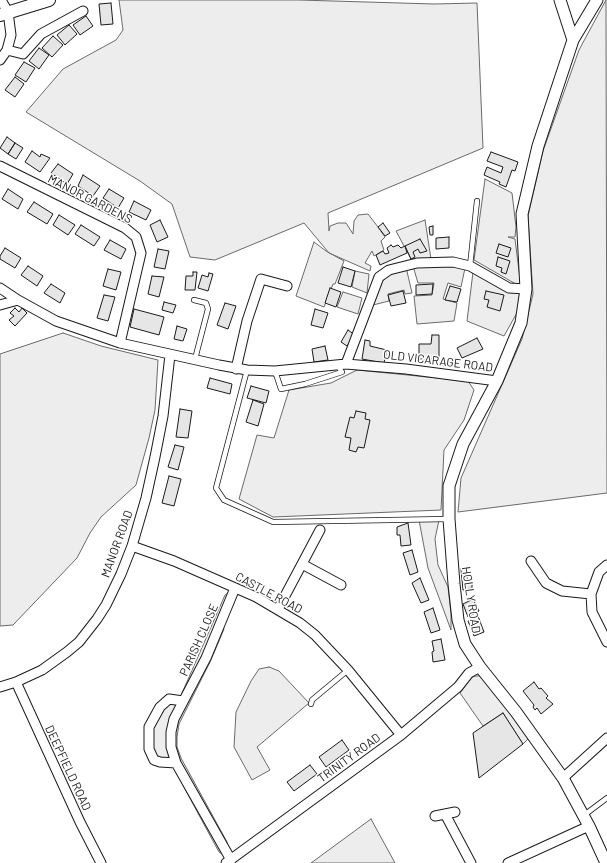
<!DOCTYPE html>
<style>
body{margin:0}
canvas{display:block;background:#fff}
</style>
<canvas width="607" height="863"></canvas>
<script>
const ctx = document.querySelector('canvas').getContext('2d');
ctx.lineJoin = 'round';
function fill(path, color) {
  ctx.fillStyle = color;
  ctx.fill(path, 'evenodd');
}
function toPath(rows) {
  const path = new Path2D();
  for (const r of rows) {
    path.moveTo(r[0], r[1]);
    for (let i = 2; i < r.length; i += 2) path.lineTo(r[i], r[i + 1]);
  }
  return path;
}
function trace(path, color, width, dash) {
  ctx.strokeStyle = color;
  ctx.lineWidth = width;
  ctx.lineCap = dash ? 'butt' : 'round';
  ctx.setLineDash(dash || []);
  ctx.stroke(path);
}
function label(font, color, halo, rows, align = 'center') {
  ctx.font = font + ' Barlow,sans-serif';
  ctx.lineWidth = 3;
  ctx.setLineDash([]);
  ctx.textBaseline = 'middle';
  ctx.strokeStyle = halo;
  ctx.fillStyle = color;
  for (const [text, x, y, turn = 0] of rows) {
    ctx.save();
    ctx.translate(x, y);
    ctx.rotate((+turn || 0) * Math.PI / 180);
    ctx.textAlign = isNaN(turn) ? turn : align;
    if (halo) ctx.strokeText(text, 0, 0);
    ctx.fillText(text, 0, 0);
    ctx.restore();
  }
}
const built = toPath([
 [119,0,299,0,434,4,477,3,483,148,328,213,329,231,330,226,338,223,346,223,353,234,354,221,358,215,368,214,378,227,385,237,381,241,384,250,374,256,372,251,365,263,371,266,370,271,329,253,304,223,215,260,190,257,172,204,140,181,26,112,63,69,116,40,123,30,119,0],
 [606,0,607,493,458,512,461,478,522,339,533,294,528,216,543,151,579,50,606,0],
 [485,179,512,193,516,227,515,237,508,237,515,239,521,287,474,260,485,179],
 [425,220,431,259,411,259,396,231,425,220],
 [314,242,326,251,344,261,335,284,333,284,324,307,296,296,314,242],
 [447,265,465,268,461,287,448,283,443,299,457,303,454,321,417,324,414,296,432,295,434,283,418,283,413,266,447,265],
 [406,267,412,293,405,294,404,290,388,294,389,301,373,305,381,283,390,272,406,267],
 [355,271,369,274,367,293,352,287,355,271],
 [473,272,521,292,523,302,504,336,467,321,473,272],
 [343,292,362,298,358,314,337,307,343,292],
 [63,333,101,346,158,360,155,410,149,438,136,485,101,517,90,533,77,558,13,625,0,626,0,354,63,333],
 [357,370,468,381,474,390,464,420,444,450,441,510,273,517,239,499,257,435,274,438,289,390,331,383,357,370],
 [419,520,439,520,435,539,438,565,448,587,451,614,451,630,428,568,419,520],
 [235,588,221,622,224,629,211,660,179,724,177,737,177,747,181,758,227,842,231,860,219,852,207,830,177,774,176,763,160,762,149,749,154,716,169,699,183,701,182,693,225,595,235,588],
 [269,667,279,671,309,703,257,747,270,770,252,780,234,747,236,712,251,681,259,669,269,667],
 [475,676,484,676,530,737,523,744,503,713,483,726,460,693,471,678,475,676],
 [371,819,395,863,311,863,371,819]
]);
fill(built, '#ededed');
trace(built, '#6a6a6a', 1);
const building = toPath([
 [111,3,113,24,101,25,99,4,111,3],
 [86,16,93,26,80,35,73,25,86,16],
 [69,25,77,34,65,45,57,35,69,25],
 [53,36,63,45,52,57,42,48,53,36],
 [39,48,49,55,39,69,29,61,39,48],
 [24,62,35,68,26,82,15,75,24,62],
 [15,77,24,84,15,97,5,90,15,77],
 [7,137,15,143,8,154,0,148,7,137],
 [15,143,23,148,16,159,8,154,15,143],
 [32,151,40,157,41,154,50,158,40,172,25,162,32,151],
 [491,152,518,162,515,171,512,170,506,187,499,184,500,182,484,175,487,167,501,173,503,167,487,161,491,152],
 [58,164,73,174,67,184,51,173,58,164],
 [83,175,100,186,93,196,78,186,83,175],
 [8,189,23,199,18,209,2,199,8,189],
 [109,189,124,198,118,208,103,198,109,189],
 [134,201,151,210,146,220,129,212,134,201],
 [34,202,53,214,47,224,27,212,34,202],
 [59,215,75,225,68,235,53,225,59,215],
 [160,220,168,237,157,242,150,225,160,220],
 [383,223,390,233,385,236,378,227,383,223],
 [81,225,100,237,94,246,75,234,81,225],
 [433,226,433,235,430,235,429,227,433,226],
 [449,237,449,248,436,249,436,238,449,237],
 [420,239,427,251,420,253,418,249,413,252,415,257,411,259,405,246,420,239],
 [110,240,126,249,121,259,104,250,110,240],
 [499,244,511,248,508,257,496,253,499,244],
 [391,245,393,247,398,245,401,248,405,246,407,253,380,265,376,255,383,251,385,254,389,253,387,248,391,245],
 [5,248,21,258,15,268,0,259,0,256,5,248],
 [158,249,169,251,165,269,154,267,158,249],
 [498,257,510,261,506,274,501,272,502,268,496,266,498,257],
 [28,266,43,276,37,286,21,275,28,266],
 [343,267,355,271,351,287,338,283,343,267],
 [108,269,121,272,116,290,103,286,108,269],
 [193,272,197,272,195,290,185,290,186,276,193,276,193,272],
 [209,273,213,274,208,291,198,288,202,275,208,277,209,273],
 [152,276,164,277,159,297,148,294,152,276],
 [51,284,65,293,60,303,44,293,51,284],
 [433,284,432,294,416,295,416,285,433,284],
 [450,286,461,289,457,302,445,300,450,286],
 [330,288,341,292,336,307,325,303,330,288],
 [403,291,406,303,391,306,388,295,403,291],
 [486,291,504,295,500,311,487,307,489,300,484,299,486,291],
 [104,295,115,297,108,321,97,318,104,295],
 [164,302,176,305,173,313,162,310,164,302],
 [225,303,236,306,228,329,217,325,225,303],
 [15,308,19,312,22,308,27,313,15,326,9,320,14,316,10,313,15,308],
 [134,309,164,317,159,335,130,327,134,309],
 [315,309,328,313,323,328,311,325,315,309],
 [177,326,187,329,183,341,174,339,177,326],
 [348,330,355,335,347,346,341,342,348,330],
 [432,335,439,335,439,359,419,359,419,344,431,344,432,335],
 [477,338,483,349,462,358,457,348,477,338],
 [365,340,370,341,370,346,387,350,384,363,362,359,365,340],
 [325,346,328,360,314,362,312,349,325,346],
 [210,378,232,384,230,394,207,388,210,378],
 [251,386,269,391,266,403,247,398,251,386],
 [253,400,264,404,258,426,246,422,253,400],
 [180,409,192,411,188,438,176,437,180,409],
 [356,411,366,413,365,419,370,420,364,448,358,447,356,452,349,450,351,438,345,437,350,417,354,418,356,411],
 [175,445,184,447,178,470,168,467,175,445],
 [169,476,181,479,174,506,162,503,169,476],
 [408,523,411,545,401,546,400,535,397,535,397,527,408,523],
 [412,550,418,572,410,575,403,553,412,550],
 [461,569,466,569,468,582,472,581,472,588,463,590,461,569],
 [420,578,429,600,421,603,412,583,420,578],
 [473,599,479,611,468,617,463,604,473,599],
 [433,608,440,630,431,633,424,612,433,608],
 [478,616,484,632,474,636,468,621,478,616],
 [441,639,445,660,433,662,432,652,434,651,432,641,441,639],
 [534,682,539,689,541,688,548,696,546,698,553,704,541,714,537,708,535,710,533,707,534,705,523,691,534,682],
 [503,713,523,744,479,778,473,733,503,713],
 [342,740,349,750,326,767,319,757,342,740],
 [310,765,317,774,294,791,287,782,310,765]
]);
fill(building, '#e6e6e6');
trace(building, '#1a1a1a', 1);
const service = toPath([
 [470,266,477,201],
 [194,300,206,303,208,309,195,359],
 [247,370,216,488,224,500,273,522,449,519],
 [275,371,281,389,305,384,342,372,337,365],
 [311,704,312,700,348,670],
 [583,816,607,798]
]);
const minor = toPath([
 [7,50,23,54,41,34,83,11],
 [0,60,7,50,11,35,8,12,1,0],
 [0,166,125,228,136,237,141,253,120,343],
 [0,288,18,300,56,321,120,343,219,365,247,370,275,371,346,364,406,369,497,381],
 [0,305,18,300],
 [346,364,379,277,389,270,417,263,453,262,470,266,509,288,526,289],
 [236,369,247,321,261,279,287,286],
 [132,546,174,561,256,597,300,623,315,635,348,670,401,735],
 [531,561,546,583,562,591,591,594],
 [302,564,341,585],
 [607,565,599,572,591,594,592,612,607,642],
 [278,609,320,530],
 [16,682,80,822,101,863],
 [0,687,16,682,42,670,67,652,79,642,97,619,106,605,121,574,132,546,146,498,155,457,163,416,170,355],
 [176,763,160,762,154,760,149,749,149,727,160,707,169,699,183,701],
 [563,778,607,738],
 [445,814,471,863],
 [435,816,455,812],
 [231,860,176,763,171,747,171,732,174,719,206,658,235,588],
 [226,863,401,735,458,687,469,673,480,667],
 [508,863,589,826]
]);
const tertiary = toPath([
 [560,0,573,40],
 [597,0,573,40,538,146,522,214,526,289,521,323,497,381,463,444,449,486,449,519,454,584,458,620,465,644,480,667,516,712,563,778,589,826,606,863]
]);
const secondary = toPath([
 [0,15,49,0]
]);
trace(service, '#1a1a1a', 6);
trace(minor, '#1a1a1a', 11);
trace(tertiary, '#1a1a1a', 13);
trace(secondary, '#1a1a1a', 14);
trace(service, '#fff', 4.5);
trace(minor, '#fff', 9);
trace(tertiary, '#fff', 11);
trace(secondary, '#fff', 12);
label('12px', '#1a1a1a', '#fff', [
 ["MANOR GARDENS",90,199,27],
 ["OLD VICARAGE ROAD",438,361,7],
 ["MANOR ROAD",117,544,-70],
 ["CASTLE ROAD",269,593,28],
 ["HOLLY ROAD",471,600,81],
 ["PARISH CLOSE",199,640,-66],
 ["TRINITY ROAD",349,758,-36],
 ["DEEPFIELD ROAD",68,768,65]
]);
</script>
